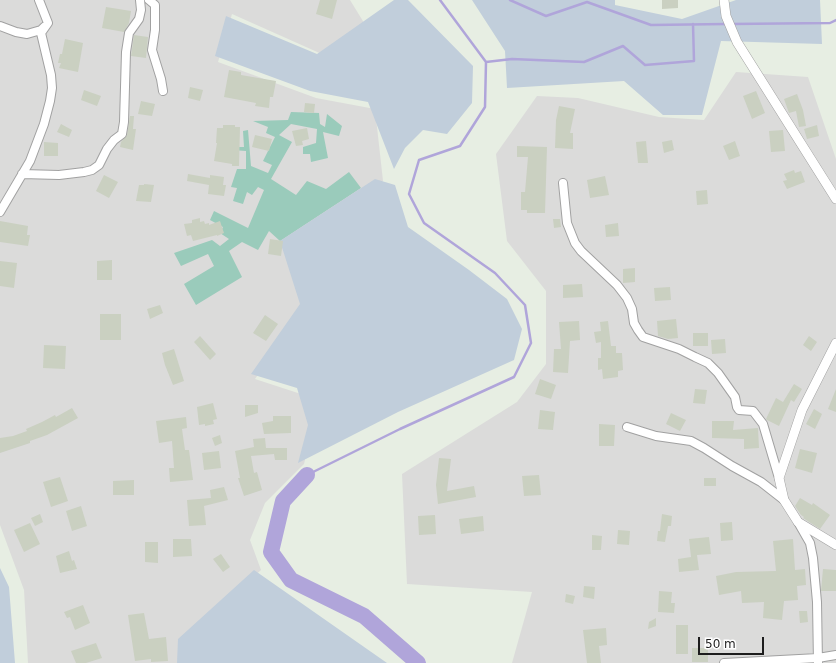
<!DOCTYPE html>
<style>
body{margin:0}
#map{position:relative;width:836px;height:663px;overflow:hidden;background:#e7eee3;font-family:"DejaVu Sans",sans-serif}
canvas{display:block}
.scale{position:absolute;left:698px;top:637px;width:66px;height:18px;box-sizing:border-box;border:2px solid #1d1d1d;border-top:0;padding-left:5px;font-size:12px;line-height:14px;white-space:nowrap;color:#1d1d1d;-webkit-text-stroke:3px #fff;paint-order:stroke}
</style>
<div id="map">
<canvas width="836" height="663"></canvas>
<div class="scale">50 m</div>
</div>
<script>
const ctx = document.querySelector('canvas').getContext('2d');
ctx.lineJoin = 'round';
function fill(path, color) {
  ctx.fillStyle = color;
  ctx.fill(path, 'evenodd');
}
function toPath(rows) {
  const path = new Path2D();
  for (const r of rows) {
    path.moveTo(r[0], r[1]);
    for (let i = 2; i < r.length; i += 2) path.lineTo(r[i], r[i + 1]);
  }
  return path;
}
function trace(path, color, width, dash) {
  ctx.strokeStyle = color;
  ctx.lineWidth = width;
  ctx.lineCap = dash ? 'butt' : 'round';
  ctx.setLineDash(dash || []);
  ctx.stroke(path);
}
fill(toPath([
 [0,0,350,0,366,26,324,55,232,14,218,62,316,98,375,109,383,181,285,242,305,307,255,379,304,395,312,430,304,464,265,503,250,540,261,570,185,642,184,663,28,663,24,590,0,525],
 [736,72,808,77,836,159,836,663,512,663,532,592,407,584,402,474,517,402,546,364,546,291,507,241,496,154,537,96,578,98,659,117,704,120]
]), '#dbdbda');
fill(toPath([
 [291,112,319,113,320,124,325,127,327,114,342,126,339,136,323,132,328,158,311,162,310,154,303,154,303,147,316,143,317,129,291,124,279,135,292,142,271,179,296,195,307,181,326,189,349,172,361,188,280,241,269,231,258,250,242,242,229,251,242,277,196,305,184,284,214,266,208,254,181,266,174,253,212,240,220,246,229,239,220,233,223,227,210,220,214,211,248,228,264,190,258,187,252,195,247,192,243,204,233,201,237,188,231,187,237,169,246,169,246,151,232,150,232,147,244,147,243,131,248,130,251,166,268,173,272,165,263,161,275,137,266,133,268,127,253,121,288,120]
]), '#9acbbb');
fill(toPath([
 [394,0,408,0,473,66,472,103,447,134,423,130,405,148,394,169,368,102,310,91,215,56,226,16,317,54],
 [472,0,615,0,615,5,682,19,736,0,820,0,822,44,721,41,702,115,663,115,624,81,507,88,505,51],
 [375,179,395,185,408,227,469,270,507,299,522,329,514,360,398,412,298,463,308,425,297,388,251,374,300,304,280,241],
 [0,568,9,587,15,663,0,663],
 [254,570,387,663,177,663,178,639]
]), '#c1cedb');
trace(toPath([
 [510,0,546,16,587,2,651,25,726,24],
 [731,24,830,23,836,20],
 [486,62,512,59,584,62,623,46,645,65,694,61,693,24],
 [307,475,400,429,514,377,531,343,525,305,495,273,424,223,409,194,419,160,460,146,485,107,486,62,440,0]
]), '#b0a5da', 2.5);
trace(toPath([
 [307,475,283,501,271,552,291,580,364,616,418,663]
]), '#b0a5da', 16);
fill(toPath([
 [320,0,337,0,332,19,316,14],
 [662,0,678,0,678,8,662,9],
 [106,7,131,11,129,23,124,32,102,28],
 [134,35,148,37,146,58,131,56],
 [65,39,83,43,78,72,59,68,61,63,58,63,60,54,62,54],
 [229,70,241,72,241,75,276,81,273,97,270,97,269,108,255,106,256,103,224,97],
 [190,87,203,90,200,101,188,98],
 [84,90,101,96,97,106,81,100],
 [756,91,765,113,752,119,743,96],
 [797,94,803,110,806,126,799,127,796,111,789,113,784,99],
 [141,101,155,104,152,116,138,114],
 [305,103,315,104,314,113,304,112],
 [559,106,575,109,570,133,573,133,573,149,555,148,556,120],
 [130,116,134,116,133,129,136,129,133,150,120,147,121,142,127,135],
 [61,124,72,130,69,137,57,132],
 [223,125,235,125,235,127,240,127,239,166,232,166,232,164,214,161,217,143,216,143,217,128,223,128],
 [817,125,819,136,807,139,804,129],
 [307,128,309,139,302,141,303,145,296,146,292,131],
 [783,130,785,151,771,152,769,131],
 [255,135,272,139,269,151,252,147],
 [672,140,674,150,664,153,662,142],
 [646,141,648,163,638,163,636,142],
 [735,141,740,156,729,160,723,146],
 [44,142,58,143,58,156,44,156],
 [517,146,547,147,545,213,527,213,527,210,521,210,521,192,525,192,528,157,517,157],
 [794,170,795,173,801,171,805,182,787,189,783,181,787,180,784,174],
 [188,174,210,178,210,175,224,177,223,185,226,185,224,196,208,194,209,185,187,181],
 [104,175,118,182,109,198,96,191],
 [605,176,609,195,590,198,587,180],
 [144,184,154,185,151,202,136,201,139,185,144,185],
 [707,190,708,204,697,205,696,191],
 [200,218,200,222,204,221,205,224,209,223,209,225,220,221,224,233,217,236,217,235,193,241,191,235,187,236,184,224,192,223,192,220],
 [553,219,560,219,561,227,554,228],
 [0,221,28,226,27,235,30,235,28,246,0,242],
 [618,223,619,236,606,237,605,225],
 [270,239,283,241,281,256,268,254],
 [112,260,112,280,97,280,97,261],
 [0,261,17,263,14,288,0,286],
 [635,268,635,282,623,283,623,269],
 [582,284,583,297,563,298,563,285],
 [670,287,671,300,655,301,654,288],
 [160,305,163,313,150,319,147,309],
 [100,314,121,314,121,340,100,340],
 [265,315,278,324,266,341,253,333],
 [676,319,678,338,668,339,658,336,657,321],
 [579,321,580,340,570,341,568,373,553,372,554,349,561,349,559,322],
 [608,321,611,346,616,346,616,353,622,353,623,370,618,371,618,377,603,379,602,369,598,370,598,358,601,358,601,342,596,343,594,332,601,331,600,322],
 [693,333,708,333,708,346,693,346],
 [200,336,216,354,210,360,194,342],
 [809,336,817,342,811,351,803,345],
 [725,339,726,353,712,354,711,340],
 [44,345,66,346,65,369,43,368],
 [174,349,184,381,173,385,165,365,162,353],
 [540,379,556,385,551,399,535,394],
 [794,384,802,389,794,402,791,400,779,426,767,420,766,419,776,398,783,402],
 [695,389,707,390,705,404,693,403],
 [836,389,836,412,828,409],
 [213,403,217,419,213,420,214,424,205,426,205,424,199,425,197,407],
 [245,405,258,405,258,413,245,417],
 [72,408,78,418,47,435,30,441,30,443,0,453,0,438,13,436,27,431,26,429,42,422,55,415,56,417],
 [814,409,822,414,815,429,806,424],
 [540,410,555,412,553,430,538,429],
 [671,413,686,420,680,431,666,424],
 [273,416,291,416,291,433,264,434,262,423,273,421],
 [186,417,187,428,182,429,185,450,189,450,193,480,170,482,169,468,174,468,172,441,159,443,156,421],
 [712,421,734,421,733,430,758,428,759,448,744,449,744,439,712,438],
 [599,424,615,425,614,446,599,446],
 [220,435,222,443,215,446,212,438],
 [265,438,266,448,287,448,287,460,275,460,274,454,251,456,254,473,257,472,262,490,244,496,238,478,240,478,235,451,254,447,253,439],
 [800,449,817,453,812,473,795,468],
 [219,451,221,468,204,470,202,453],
 [439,458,451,459,447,491,474,486,476,497,438,504,436,485],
 [539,475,541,495,524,496,522,476],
 [60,477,68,501,51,507,43,482],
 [704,478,716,478,716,486,704,486],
 [134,480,134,495,113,495,113,481],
 [224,487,228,500,204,506,206,525,189,526,187,500,211,498,210,490],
 [800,498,812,505,813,503,830,515,820,529,803,518,804,517,801,515,795,506],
 [81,506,87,526,72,531,66,511],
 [40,514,43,522,35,526,31,518],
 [662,514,672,516,671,526,668,526,665,542,657,541,658,531,660,531],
 [435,515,436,534,419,535,418,516],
 [483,516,484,531,461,534,459,519],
 [732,522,733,540,721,541,720,523],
 [30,523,40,544,24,552,14,530],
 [618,530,630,531,629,545,617,544],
 [592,535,602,536,601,550,592,550],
 [709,537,711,554,697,555,699,570,679,572,678,559,691,557,689,539],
 [173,539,191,539,192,556,173,557],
 [793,539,795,570,805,569,806,585,797,586,798,600,784,601,782,620,763,618,764,602,742,603,741,591,719,595,716,576,736,572,776,571,773,541],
 [145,542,158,542,158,563,145,562],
 [69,551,72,561,74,560,77,569,60,573,56,556],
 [221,554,230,567,223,572,213,559],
 [823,569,836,570,836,591,821,591],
 [584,586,595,587,594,599,583,597],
 [659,591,672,592,671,603,675,603,674,613,658,612],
 [566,594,575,596,573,604,565,602],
 [83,605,90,623,75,630,70,617,67,618,64,612],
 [799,611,807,611,808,622,800,623],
 [144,613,149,639,166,637,168,661,151,662,151,659,135,661,128,615],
 [656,618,656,626,648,629,649,622],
 [676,625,688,625,688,654,676,654],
 [606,628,607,645,599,646,601,663,587,663,583,630],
 [96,643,102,658,86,663,76,663,71,651],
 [692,648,708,648,708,662,692,662]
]), '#cad0c1');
const minor = toPath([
 [149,0,155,5,155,30,152,50,161,79,163,91],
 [0,26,16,32,27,34,41,30,44,27],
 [22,174,59,175,84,172,92,170,99,165,107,149,114,140,122,134,124,122,126,52,129,33,139,19,141,10,140,0],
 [563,183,567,223,575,243,581,251,617,285,627,298,632,309,634,323,638,330,643,337,679,349,695,357,708,363,718,373,735,397,737,407,739,410,753,411,763,424,779,478],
 [0,212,30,161,44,124,50,101,52,88,51,75,41,33,48,23,39,0],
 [627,427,656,436,691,441,704,448,732,466,761,482,784,500],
 [798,522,810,543,813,558,817,602,818,663],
 [724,663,818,658,836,655]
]);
const tertiary = toPath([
 [724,0,726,16,737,42,836,199],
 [836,343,802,410,779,478,784,500,798,522,836,545]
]);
trace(minor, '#a1a1a1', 10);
trace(tertiary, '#a1a1a1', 10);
trace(minor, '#fff', 8);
trace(tertiary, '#fff', 9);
</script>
